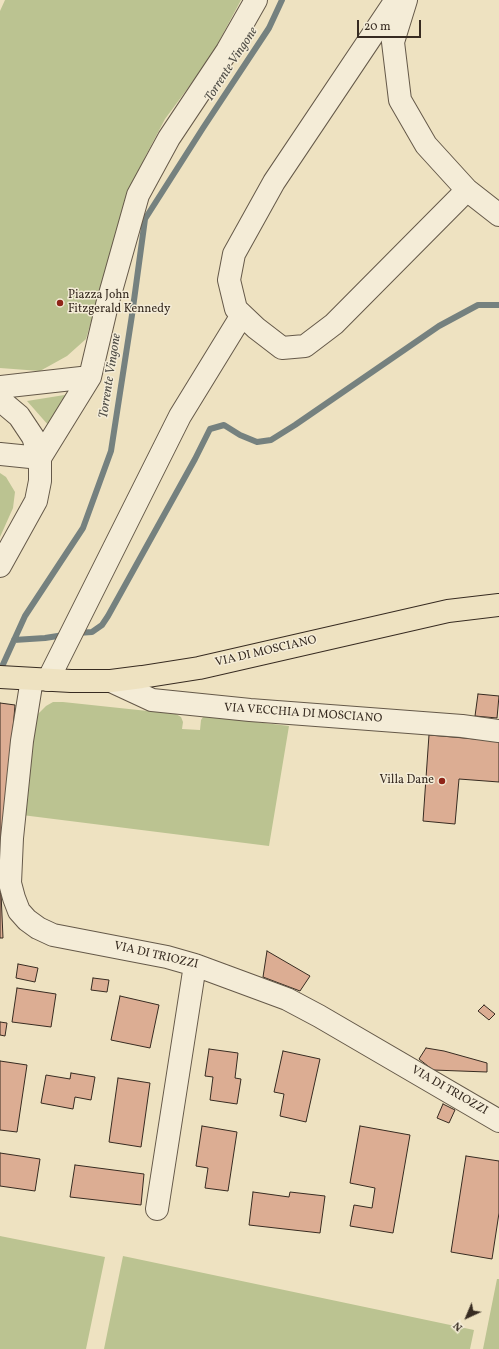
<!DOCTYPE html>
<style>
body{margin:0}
#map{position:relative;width:499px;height:1349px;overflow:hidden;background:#eee2c1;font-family:Vollkorn,serif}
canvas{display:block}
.north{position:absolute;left:447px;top:1297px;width:40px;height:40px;-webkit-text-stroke:3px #f4ecd7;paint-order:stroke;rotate:224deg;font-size:11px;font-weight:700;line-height:16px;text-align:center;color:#372b21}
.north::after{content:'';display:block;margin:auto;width:14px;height:18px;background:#372b21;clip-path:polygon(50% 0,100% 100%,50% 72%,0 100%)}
.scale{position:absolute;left:357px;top:20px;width:64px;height:18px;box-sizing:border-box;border:2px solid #372b21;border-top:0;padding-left:5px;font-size:12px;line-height:14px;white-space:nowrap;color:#372b21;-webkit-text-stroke:3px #f4ecd7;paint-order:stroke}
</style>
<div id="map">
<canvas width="499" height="1349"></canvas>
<div class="north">N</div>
<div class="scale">20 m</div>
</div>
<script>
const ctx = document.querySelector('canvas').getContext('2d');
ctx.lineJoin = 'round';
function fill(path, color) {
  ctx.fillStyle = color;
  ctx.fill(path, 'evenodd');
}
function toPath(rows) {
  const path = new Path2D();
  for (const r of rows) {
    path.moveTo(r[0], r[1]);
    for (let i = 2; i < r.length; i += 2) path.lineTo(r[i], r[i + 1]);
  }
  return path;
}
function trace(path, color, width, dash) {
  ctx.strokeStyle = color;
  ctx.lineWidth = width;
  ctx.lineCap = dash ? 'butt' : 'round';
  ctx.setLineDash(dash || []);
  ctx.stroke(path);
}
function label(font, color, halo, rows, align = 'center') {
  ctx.font = font + ' Vollkorn,serif';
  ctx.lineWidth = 3;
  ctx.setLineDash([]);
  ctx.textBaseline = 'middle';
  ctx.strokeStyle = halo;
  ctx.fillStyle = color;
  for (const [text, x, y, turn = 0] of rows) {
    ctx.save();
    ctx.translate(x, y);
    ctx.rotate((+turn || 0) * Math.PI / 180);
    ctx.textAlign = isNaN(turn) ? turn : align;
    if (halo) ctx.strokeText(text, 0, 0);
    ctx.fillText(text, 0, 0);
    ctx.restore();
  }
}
fill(toPath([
 [5,0,241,0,210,58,165,119,145,157,123,212,86,339,67,356,40,371,0,368,0,11],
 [77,393,57,435,27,401],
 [0,473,6,477,15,492,13,508,0,537],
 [53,702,63,702,176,714,181,717,183,722,182,729,200,730,201,720,203,717,207,716,289,726,269,846,22,815,32,723,38,714,46,706],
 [0,1236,105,1257,86,1349,0,1349],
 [123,1256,474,1330,470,1349,104,1349],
 [497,1279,499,1279,499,1349,483,1349]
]), '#bbc391');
trace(toPath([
 [77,633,92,632,102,625,108,616,195,459,210,429,224,425,240,435,257,442,271,440,295,425,439,326,478,305,499,305],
 [14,640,45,638,64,635],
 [0,671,25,616,83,528,111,451,132,315,145,219,203,128,269,28,282,0]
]), '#75817f', 6);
const building = toPath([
 [478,694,499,696,497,718,475,716,478,694],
 [0,703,15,705,2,863,0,863,0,703],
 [429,735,499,741,499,782,459,779,455,824,423,821,429,735],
 [0,893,1,893,3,938,0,938,0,893],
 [267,951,310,976,300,991,263,977,267,951],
 [18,964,38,968,35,982,16,978,18,964],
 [93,978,109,980,107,992,91,990,93,978],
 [17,988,56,994,51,1027,12,1022,17,988],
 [120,996,159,1005,150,1048,111,1040,120,996],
 [484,1005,495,1014,489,1020,478,1011,484,1005],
 [0,1022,7,1023,5,1036,0,1035,0,1022],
 [426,1048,444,1051,487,1063,487,1072,433,1070,419,1059,426,1048],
 [209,1049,238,1053,235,1078,241,1079,237,1104,210,1100,213,1077,205,1076,209,1049],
 [283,1051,320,1059,306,1122,280,1116,284,1094,274,1092,283,1051],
 [0,1061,27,1065,17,1132,0,1130,0,1061],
 [71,1073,95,1077,91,1100,75,1097,73,1109,41,1103,46,1075,70,1079,71,1073],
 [118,1078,150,1083,141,1147,109,1142,118,1078],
 [443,1104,455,1110,449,1123,437,1118,443,1104],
 [202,1126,237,1132,228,1191,205,1188,208,1168,196,1166,202,1126],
 [360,1126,410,1135,393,1233,350,1226,354,1205,372,1208,375,1188,350,1183,360,1126],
 [0,1153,40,1159,35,1191,0,1186,0,1153],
 [466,1156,499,1161,499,1213,492,1259,451,1252,466,1156],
 [75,1165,144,1174,141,1205,70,1197,75,1165],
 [253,1192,289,1197,290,1192,325,1196,320,1233,249,1225,253,1192]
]);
fill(building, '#dcad93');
trace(building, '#372b21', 1);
const minor = toPath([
 [396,0,274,182,234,254,229,280,236,309,256,328,282,348,305,346,334,324,467,190],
 [406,0,393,42,400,100,426,145,467,190,499,215],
 [0,387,90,377],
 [0,400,19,416,33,437,40,458,40,481,36,501,0,566],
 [0,454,40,458],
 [40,458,90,377,107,305,138,195,169,138,227,51,256,0],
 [32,679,22,741,12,838,10,883,14,898,19,911,27,920,38,928,53,935,167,957,195,965,287,999,319,1016,499,1121],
 [48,680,180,416,242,315],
 [111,681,152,700,250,710,462,726,499,731],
 [157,1209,195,965]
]);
const major = toPath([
 [0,677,71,681,111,681,142,677,199,668,448,611,499,605]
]);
trace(minor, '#655949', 24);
trace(major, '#372b21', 24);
trace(minor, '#f4ecd7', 22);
trace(major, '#eee2c1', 22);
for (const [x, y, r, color] of [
 [60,303,4,"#8f2418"],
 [442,781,4,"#8f2418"]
]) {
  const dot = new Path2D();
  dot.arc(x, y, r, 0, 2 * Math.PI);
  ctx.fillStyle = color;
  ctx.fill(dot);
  trace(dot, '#f4ecd7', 1.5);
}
label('12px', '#372b21', '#f4ecd7', [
 ["Piazza John",68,296],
 ["Fitzgerald Kennedy",68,310],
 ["Villa Dane",434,781,"right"]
], 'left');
label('12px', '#372b21', '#f4ecd7', [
 ["VIA DI MOSCIANO",266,652,-13],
 ["VIA VECCHIA DI MOSCIANO",303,714,4],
 ["VIA DI TRIOZZI",156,956,13],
 ["VIA DI TRIOZZI",449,1091,30]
]);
label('italic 13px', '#514f48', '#f4ecd7', [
 ["Torrente Vingone",232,65,-57],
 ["Torrente Vingone",111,376,-81]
]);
</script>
